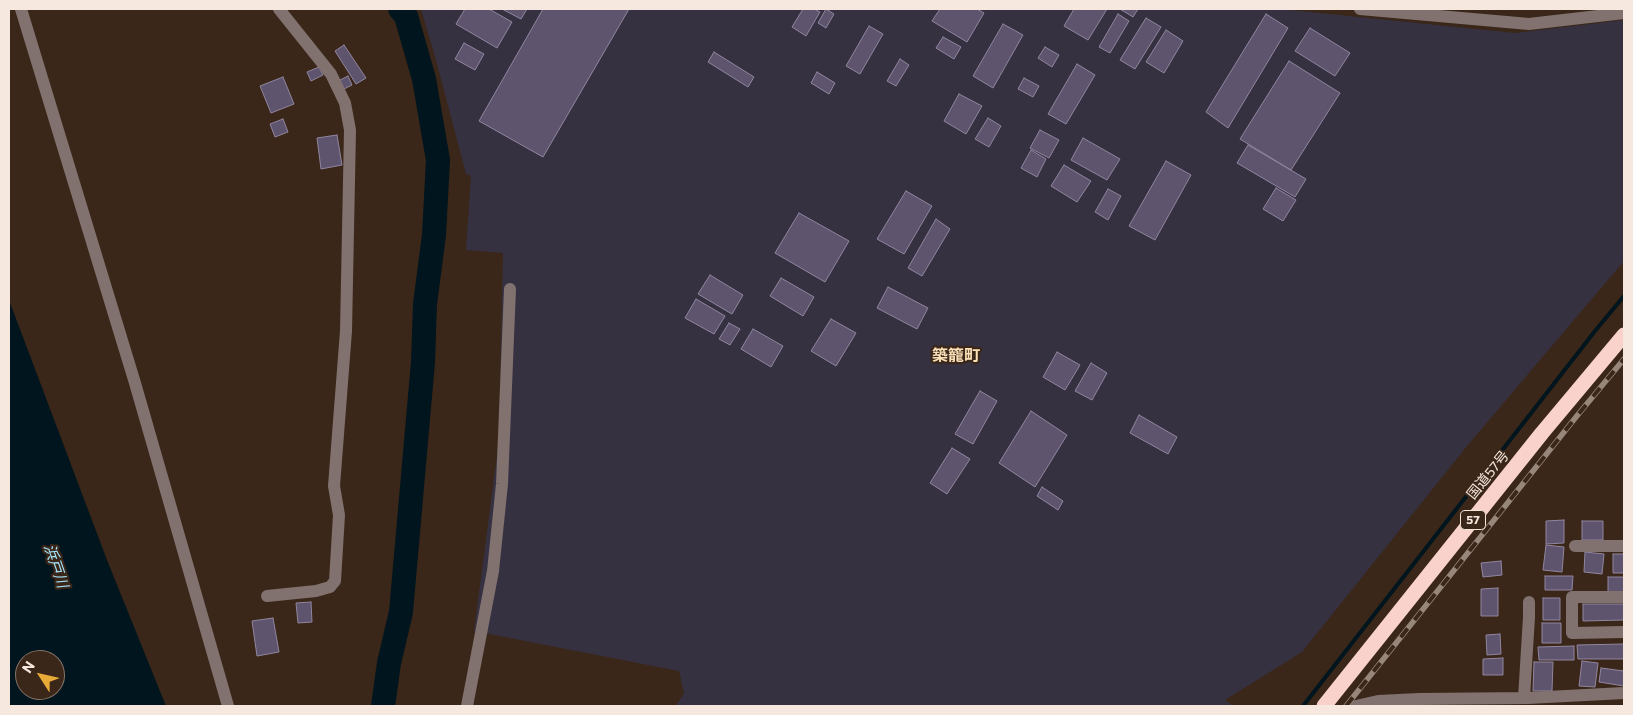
<!DOCTYPE html>
<meta charset="utf-8">
<style>
body{margin:0}
#map{position:relative;width:1633px;height:715px;overflow:hidden;background:#3b2719;font-family:Commissioner,sans-serif}
canvas{display:block}
.frame{position:absolute;inset:0;border:10px solid #f6e8df;pointer-events:none}
.north{position:absolute;left:15px;top:650px;width:50px;height:50px;box-sizing:border-box;background:#3b2719;border:1px solid #867468;border-radius:50%;rotate:305deg;font-size:14px;font-weight:700;line-height:20px;text-align:center;color:#f6e8df}
.north::after{content:'';display:block;margin:auto;width:18px;height:22px;background:#e8ab37;clip-path:polygon(50% 0,100% 100%,50% 72%,0 100%)}
</style>
<div id="map">
<canvas width="1633" height="715"></canvas>
<div class="frame"></div>
<div class="north">N</div>
</div>
<script>
const ctx = document.querySelector('canvas').getContext('2d');
ctx.lineJoin = 'round';
function fill(path, color) {
  ctx.fillStyle = color;
  ctx.fill(path, 'evenodd');
}
function toPath(rows) {
  const path = new Path2D();
  for (const r of rows) {
    path.moveTo(r[0], r[1]);
    for (let i = 2; i < r.length; i += 2) path.lineTo(r[i], r[i + 1]);
  }
  return path;
}
function trace(path, color, width, dash) {
  ctx.strokeStyle = color;
  ctx.lineWidth = width;
  ctx.lineCap = dash ? 'butt' : 'round';
  ctx.setLineDash(dash || []);
  ctx.stroke(path);
}
function label(font, color, halo, rows, align = 'center') {
  ctx.font = font + ' Commissioner,"Noto Sans JP",sans-serif';
  ctx.lineWidth = 4.5;
  ctx.setLineDash([]);
  ctx.textBaseline = 'middle';
  ctx.strokeStyle = halo;
  ctx.fillStyle = color;
  for (const [text, x, y, turn = 0] of rows) {
    ctx.save();
    ctx.translate(x, y);
    ctx.rotate((+turn || 0) * Math.PI / 180);
    ctx.textAlign = isNaN(turn) ? turn : align;
    if (halo) ctx.strokeText(text, 0, 0);
    ctx.fillText(text, 0, 0);
    ctx.restore();
  }
}
fill(toPath([
 [421,9,1280,9,1515,33,1624,20,1624,261,1467,446,1302,652,1225,700,1233,706,676,706,684,693,679,671,474,631,499,440,503,253,466,250,471,176,466,174,436,60]
]), '#363141');
fill(toPath([
 [9,300,107,560,166,706,9,706],
 [25,660,55,660,55,690,25,690]
]), '#00151d');
trace(toPath([
 [1303,706,1595,331,1624,296]
]), '#00151d', 4);
trace(toPath([
 [383,706,389,663,401,612,423,362,425,304,434,235,438,160,424,79,406,16,400,9]
]), '#00151d', 24);
const building = toPath([
 [465,9,489,9,512,22,497,48,456,24,465,9],
 [502,9,527,9,521,19,502,9],
 [543,9,629,9,543,157,479,121,543,9],
 [803,9,814,9,820,12,806,36,792,27,803,9],
 [826,9,834,14,826,28,818,23,826,9],
 [940,9,977,9,984,13,967,42,932,21,940,9],
 [1074,9,1107,9,1088,40,1064,26,1074,9],
 [1120,9,1138,9,1133,17,1120,9],
 [1118,14,1129,21,1110,53,1099,47,1118,14],
 [1266,14,1288,28,1228,128,1206,112,1266,14],
 [1146,18,1161,27,1135,69,1120,60,1146,18],
 [1003,24,1023,35,993,88,973,76,1003,24],
 [869,26,883,34,860,74,846,66,869,26],
 [1310,28,1350,53,1335,76,1295,51,1310,28],
 [1166,30,1183,41,1164,73,1146,62,1166,30],
 [943,37,961,47,954,59,936,48,943,37],
 [464,43,484,54,475,70,455,59,464,43],
 [344,45,366,78,356,84,335,51,344,45],
 [1045,47,1059,55,1052,67,1038,58,1045,47],
 [714,52,754,77,748,87,708,62,714,52],
 [900,59,909,65,896,86,887,81,900,59],
 [1289,61,1340,93,1291,170,1240,139,1289,61],
 [1077,64,1095,75,1066,124,1048,114,1077,64],
 [319,67,323,75,311,81,307,72,319,67],
 [817,72,835,83,829,94,811,83,817,72],
 [348,76,352,85,344,89,340,80,348,76],
 [283,77,294,104,271,113,260,86,283,77],
 [1024,78,1039,86,1033,97,1018,89,1024,78],
 [959,94,982,106,966,134,944,121,959,94],
 [988,118,1001,126,989,147,975,139,988,118],
 [283,119,288,132,275,137,270,124,283,119],
 [1040,130,1059,140,1049,158,1030,148,1040,130],
 [337,135,342,165,321,169,317,138,337,135],
 [1083,138,1120,159,1107,180,1071,160,1083,138],
 [1248,145,1306,179,1295,197,1237,163,1248,145],
 [1031,150,1046,159,1037,177,1021,168,1031,150],
 [1166,161,1191,175,1155,240,1129,226,1166,161],
 [1064,165,1091,181,1077,202,1051,186,1064,165],
 [1276,188,1296,200,1283,221,1263,209,1276,188],
 [1108,189,1121,196,1108,220,1095,212,1108,189],
 [906,191,932,206,904,254,877,239,906,191],
 [799,213,849,241,825,282,775,253,799,213],
 [936,219,950,229,922,276,908,268,936,219],
 [710,275,743,295,732,314,698,294,710,275],
 [781,278,814,297,803,316,770,296,781,278],
 [888,287,928,308,917,329,877,308,888,287],
 [696,299,725,316,714,334,685,318,696,299],
 [831,319,856,333,836,366,811,351,831,319],
 [729,323,740,329,730,345,719,339,729,323],
 [753,329,783,346,771,367,741,349,753,329],
 [1057,352,1080,365,1065,390,1043,377,1057,352],
 [1091,363,1107,373,1092,400,1075,391,1091,363],
 [980,391,997,401,973,444,955,434,980,391],
 [1031,411,1067,435,1035,487,999,463,1031,411],
 [1139,415,1177,437,1168,454,1130,433,1139,415],
 [952,448,970,459,947,494,930,483,952,448],
 [1042,487,1063,501,1058,510,1037,496,1042,487],
 [1564,520,1564,543,1546,544,1546,521,1564,520],
 [1582,521,1603,521,1603,540,1582,540,1582,521],
 [1546,545,1564,547,1562,572,1543,570,1546,545],
 [1585,552,1604,554,1602,574,1584,572,1585,552],
 [1613,554,1624,554,1624,573,1613,573,1613,554],
 [1501,561,1502,575,1483,577,1481,563,1501,561],
 [1545,576,1573,576,1572,590,1545,590,1545,576],
 [1608,577,1624,577,1624,593,1608,593,1608,577],
 [1498,588,1498,616,1481,616,1481,589,1498,588],
 [1543,598,1560,598,1560,620,1543,620,1543,598],
 [311,602,312,622,298,623,296,603,311,602],
 [1583,604,1624,604,1624,620,1583,621,1583,604],
 [273,618,279,652,257,656,252,621,273,618],
 [1542,623,1561,623,1561,643,1542,643,1542,623],
 [1500,634,1501,654,1487,655,1486,635,1500,634],
 [1624,644,1624,659,1578,659,1577,645,1624,644],
 [1574,646,1574,660,1539,660,1538,647,1574,646],
 [1503,658,1503,675,1483,675,1483,659,1503,658],
 [1582,661,1598,663,1595,687,1579,686,1582,661],
 [1534,662,1553,662,1552,691,1533,691,1534,662],
 [1601,668,1624,671,1624,686,1599,682,1601,668]
]);
fill(building, '#5f546e');
trace(building, '#90869f', 1);
trace(toPath([
 [21,9,135,383,228,706],
 [1360,9,1529,24,1624,13],
 [1575,546,1624,546],
 [267,596,316,591,330,587,335,581,339,515,334,486,346,331,350,130,345,103,331,74,279,9],
 [1624,597,1572,597,1572,633,1624,632],
 [1524,698,1529,617,1529,602],
 [467,706,493,571,502,484,510,289],
 [1356,706,1378,701,1419,699,1528,698,1624,693]
]), '#81726f', 12);
trace(toPath([
 [1324,706,1542,433,1624,335]
]), '#f8d2cb', 15);
const rail = toPath([
 [1346,706,1576,417,1624,359]
]);
trace(rail, '#97867a', 5.5);
trace(rail, '#3b2719', 4, [11]);
for (const [x, y, w] of [
 [1473,520,25]
]) {
  const box = new Path2D();
  box.roundRect(x - w / 2, y - 9.5, w, 19, 4);
  ctx.fillStyle = '#3b2719';
  ctx.fill(box);
  trace(box, '#f6e8df', 1);
}
label('bold 12px', '#f6e8df', null, [
 ["57",1473,520]
]);
label('14px', '#f6e8df', '#3b2719', [
 ["国道57号",1488,475,-51]
]);
label('italic 15px', '#a4e6fe', '#3b2719', [
 ["浜戸川",56,566,71]
]);
label('bold 16px', '#fae1b8', '#3b2719', [
 ["築籠町",956,356]
]);
</script>
